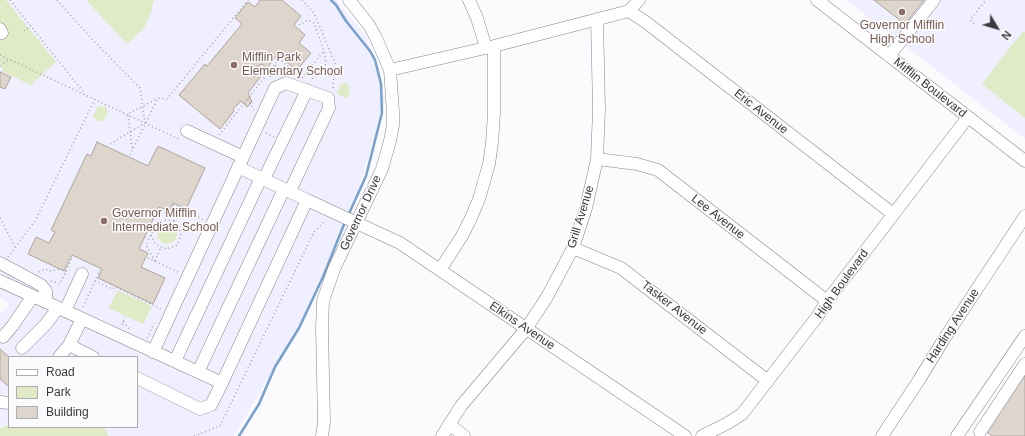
<!DOCTYPE html>
<style>
body{margin:0}
#map{position:relative;width:1025px;height:436px;overflow:hidden;background:#fbfbfd;font-family:Arial,sans-serif}
canvas{display:block}
.legend{position:absolute;left:8px;top:356px;width:130px;height:72px;box-sizing:border-box;background:#fbfbfd;border:1px solid #aeaeb1;margin:0;padding:5px 7px;list-style:none;font-size:12px;color:#3a3a3e}
.legend li{display:flex;align-items:center;gap:8px;height:20px}
.legend b{width:20px;border:1px solid #aeaeb1}
.north{position:absolute;left:977px;top:8px;width:40px;height:40px;-webkit-text-stroke:3px #fbfbfd;paint-order:stroke;rotate:128deg;font-size:11px;font-weight:700;line-height:16px;text-align:center;color:#3a3a3e}
.north::after{content:'';display:block;margin:auto;width:14px;height:18px;background:#3a3a3e;clip-path:polygon(50% 0,100% 100%,50% 72%,0 100%)}
</style>
<div id="map">
<canvas width="1025" height="436"></canvas>
<ul class="legend">
<li><b style="height:5px;background:#fff"></b>Road</li>
<li><b style="height:11px;background:#e0eac7"></b>Park</li>
<li><b style="height:11px;background:#ded5cc"></b>Building</li>
</ul>
<div class="north">N</div>
</div>
<script>
const ctx = document.querySelector('canvas').getContext('2d');
ctx.lineJoin = 'round';
function fill(path, color) {
  ctx.fillStyle = color;
  ctx.fill(path, 'evenodd');
}
function toPath(rows) {
  const path = new Path2D();
  for (const r of rows) {
    if (r.length === 3) {
      path.moveTo(r[0] + r[2], r[1]);
      path.arc(r[0], r[1], r[2], 0, 2 * Math.PI);
      continue;
    }
    path.moveTo(r[0], r[1]);
    for (let i = 2; i < r.length; i += 2) path.lineTo(r[i], r[i + 1]);
  }
  return path;
}
function trace(path, color, width, dash) {
  ctx.strokeStyle = color;
  ctx.lineWidth = width;
  ctx.lineCap = dash ? 'butt' : 'round';
  ctx.setLineDash(dash || []);
  ctx.stroke(path);
}
function label(font, color, halo, rows, align = 'center') {
  ctx.font = font + ' Arial,sans-serif';
  ctx.lineWidth = 3;
  ctx.setLineDash([]);
  ctx.textBaseline = 'middle';
  ctx.strokeStyle = halo;
  ctx.fillStyle = color;
  for (const [text, x, y, turn = 0] of rows) {
    ctx.save();
    ctx.translate(x, y);
    ctx.rotate((+turn || 0) * Math.PI / 180);
    ctx.textAlign = isNaN(turn) ? turn : align;
    if (halo) ctx.strokeText(text, 0, 0);
    ctx.fillText(text, 0, 0);
    ctx.restore();
  }
}
fill(toPath([
 [0,0,336,0,367,37,385,101,357,196,304,319,234,436,0,436,0,314,9,305,0,297],
 [9,357,137,357,137,427,9,427],
 [846,0,1025,0,1025,139,895,38]
]), '#f0efff');
fill(toPath([
 [0,0,6,0,56,62,31,85,3,72,0,62],
 [86,0,154,0,151,12,144,28,127,44],
 [1023,31,1025,32,1025,118,982,84],
 [342,83,346,83,349,85,349,96,345,98,338,94,337,92],
 [101,106,106,107,108,112,105,119,102,121,99,121,93,117,97,107],
 [167,234,10],
 [118,290,152,306,143,324,109,308],
 [9,424,9,427,103,427,109,436,0,436,0,429]
]), '#e0eac7');
trace(toPath([
 [331,0,336,5,346,21,370,51,375,60,381,84,382,113,366,176,348,216],
 [239,436,259,404,275,367,299,328,323,277,345,222]
]), '#77a0cb', 2.5);
const building = toPath([
 [260,0,282,0,301,16,294,25,305,35,299,43,311,53,297,70,277,55,267,68,262,64,256,67,254,70,261,76,248,93,252,102,247,107,241,101,233,109,234,111,220,129,179,95,205,64,207,66,242,24,235,18,248,2,255,7,260,0],
 [874,0,924,0,905,24,874,0],
 [0,72,11,77,5,89,0,87,0,72],
 [97,142,148,166,158,146,205,168,186,209,173,203,169,211,159,207,139,249,148,253,141,267,165,278,153,304,98,278,102,269,72,255,64,271,28,254,36,237,49,243,55,232,51,230,87,154,91,156,97,142],
 [0,349,9,357,9,387,0,379,0,349],
 [1025,371,1025,436,992,436,985,431,1025,371]
]);
fill(building, '#ded5cc');
trace(building, '#ada59c', 1);
const minor = toPath([
 [469,0,477,18,486,48],
 [817,0,1025,161],
 [629,11,647,23,893,214],
 [0,29,2,33],
 [889,56,934,0],
 [390,70,494,46,629,11,639,0],
 [187,131,243,157],
 [597,159,637,164,658,170,827,301],
 [238,167,307,200],
 [264,179,307,90],
 [573,248,621,268,768,381],
 [0,263,41,285,46,291,46,302],
 [440,270,462,236,471,218,479,199,489,164,492,143,494,113,494,46],
 [0,281,222,383,307,200,400,243,685,436],
 [65,311,82,274],
 [3,337,13,325,33,296],
 [69,345,82,319],
 [22,348,45,325,58,308],
 [153,352,275,88,286,83,328,98,329,108,290,191],
 [59,357,69,345,93,357],
 [175,361,261,178],
 [198,372,284,189],
 [137,378,200,409,211,405,222,383],
 [0,402,9,403],
 [449,424,464,436],
 [980,432,1025,364],
 [322,436,324,422,322,328,323,301,334,269,382,169,390,141,393,125,393,112,390,70,376,38,369,25,349,0],
 [442,436,461,406,526,329,547,297,573,248,586,208,597,159,599,109,597,19],
 [702,436,728,423,742,414,817,317,827,301,968,117],
 [882,436,919,380,944,339,1025,216],
 [957,436,1025,336]
]);
trace(minor, '#84848f', 13);
trace(toPath([
 [10,0,85,94],
 [57,0,90,37,140,88,145,123,110,144],
 [302,0,314,13,335,63,333,90],
 [974,24,970,20,986,0],
 [299,25,308,20,314,23,324,51,326,63,323,71,310,80],
 [24,31,31,26],
 [0,55,179,139],
 [0,66,10,59],
 [270,77,277,63],
 [302,78,324,51],
 [248,99,254,110],
 [266,133,274,137],
 [219,135,279,59,301,77],
 [132,148,128,114,158,98],
 [130,155,158,98,167,99,248,0],
 [173,205,204,220],
 [0,218,15,247],
 [174,221,180,208],
 [151,235,155,243,161,247,167,249,177,245,181,236,179,227,173,221,166,220,157,222],
 [8,257,35,221,95,99],
 [148,258,178,272],
 [155,261,146,245,161,214,180,208],
 [155,261,161,247],
 [39,272,45,269,51,271,61,269,66,272],
 [51,281,60,284,72,258],
 [95,281,112,289,116,287,161,309],
 [83,307,100,270],
 [123,322,130,329],
 [122,325,125,317],
 [147,338,154,323],
 [194,436,220,426,314,232,326,220]
]), '#a2a2a5', 1.5, [1, 3]);
trace(minor, '#fff', 12);
for (const [x, y, r, color] of [
 [902,12,4,"#8d6e63"],
 [234,65,4,"#8d6e63"],
 [104,221,4,"#8d6e63"]
]) {
  const dot = new Path2D();
  dot.arc(x, y, r, 0, 2 * Math.PI);
  ctx.fillStyle = color;
  ctx.fill(dot);
  trace(dot, '#fbfbfd', 1.5);
}
label('12px', '#785e54', '#fbfbfd', [
 ["Governor Mifflin",902,26,"center"],
 ["High School",902,40,"center"],
 ["Mifflin Park",242,58],
 ["Elementary School",242,72],
 ["Governor Mifflin",112,214],
 ["Intermediate School",112,228]
], 'left');
label('12px', '#3a3a3e', '#fbfbfd', [
 ["Mifflin Boulevard",930,88,38],
 ["Eric Avenue",761,112,38],
 ["Governor Drive",361,213,-65],
 ["Grill Avenue",581,217,-73],
 ["Lee Avenue",718,217,38],
 ["High Boulevard",842,284,-54],
 ["Tasker Avenue",674,308,38],
 ["Elkins Avenue",522,326,34],
 ["Harding Avenue",953,326,-57]
]);
</script>
